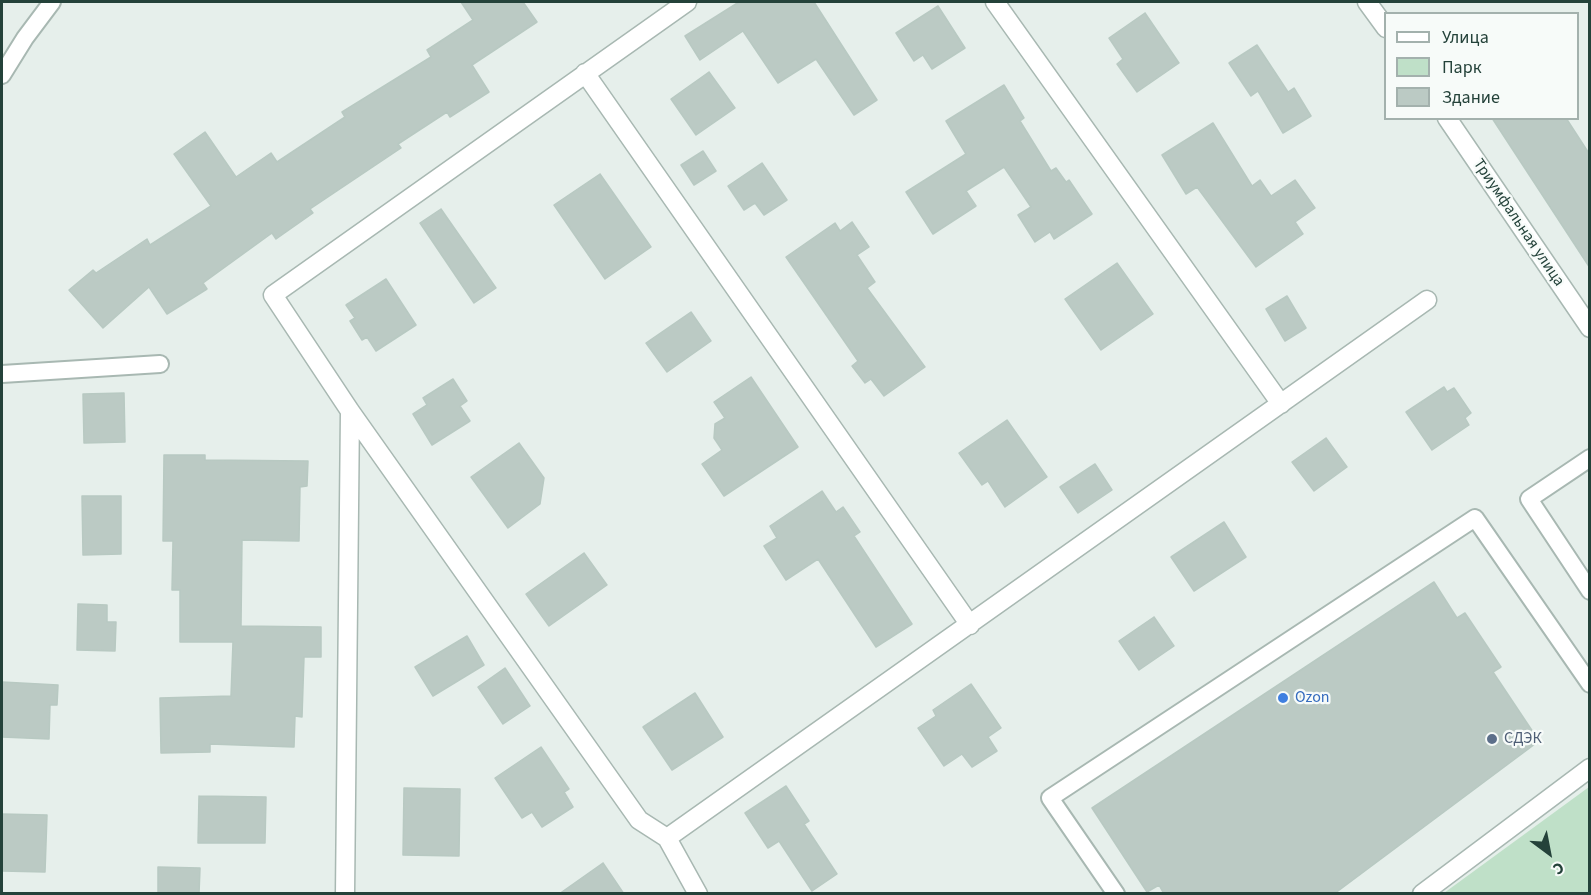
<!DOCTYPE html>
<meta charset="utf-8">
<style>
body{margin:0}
#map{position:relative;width:1591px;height:895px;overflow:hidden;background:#e6efeb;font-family:"Source Sans 3",sans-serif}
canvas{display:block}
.frame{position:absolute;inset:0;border:3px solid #24423a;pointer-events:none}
.legend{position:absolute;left:1384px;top:12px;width:195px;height:108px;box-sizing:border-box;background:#f7fbf9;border:2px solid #a3b1ad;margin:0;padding:8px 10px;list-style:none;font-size:18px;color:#24423a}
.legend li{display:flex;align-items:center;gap:12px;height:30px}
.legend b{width:30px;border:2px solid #a3b1ad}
.north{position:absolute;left:1519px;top:823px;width:60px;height:60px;-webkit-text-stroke:4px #f7fbf9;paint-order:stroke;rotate:148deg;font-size:16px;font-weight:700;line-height:24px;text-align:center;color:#24423a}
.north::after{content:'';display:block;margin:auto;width:21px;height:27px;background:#24423a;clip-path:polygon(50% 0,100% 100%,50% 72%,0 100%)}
</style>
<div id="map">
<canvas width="1591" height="895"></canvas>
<div class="frame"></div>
<ul class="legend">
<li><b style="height:8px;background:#fff"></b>Улица</li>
<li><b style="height:16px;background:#bfe0c8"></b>Парк</li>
<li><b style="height:16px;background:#bbcac4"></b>Здание</li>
</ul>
<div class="north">С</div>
</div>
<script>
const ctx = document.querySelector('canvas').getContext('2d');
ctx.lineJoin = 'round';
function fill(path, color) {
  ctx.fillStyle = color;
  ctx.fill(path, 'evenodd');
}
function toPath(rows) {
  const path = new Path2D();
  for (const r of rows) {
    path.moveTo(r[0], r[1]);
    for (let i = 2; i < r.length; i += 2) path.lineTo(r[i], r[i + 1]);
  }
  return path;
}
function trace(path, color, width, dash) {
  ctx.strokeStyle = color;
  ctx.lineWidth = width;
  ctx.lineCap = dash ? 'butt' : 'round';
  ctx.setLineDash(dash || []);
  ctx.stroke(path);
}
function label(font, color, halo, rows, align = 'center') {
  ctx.font = font + ' "Source Sans 3",sans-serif';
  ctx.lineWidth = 4.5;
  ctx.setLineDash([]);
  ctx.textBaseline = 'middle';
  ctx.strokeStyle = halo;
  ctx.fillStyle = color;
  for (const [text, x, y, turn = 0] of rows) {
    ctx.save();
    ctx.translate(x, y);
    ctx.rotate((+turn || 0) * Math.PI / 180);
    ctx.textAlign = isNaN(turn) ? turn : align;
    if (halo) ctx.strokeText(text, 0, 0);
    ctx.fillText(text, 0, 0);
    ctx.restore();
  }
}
fill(toPath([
 [1589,787,1589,893,1444,893]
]), '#bfe0c8');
const building = toPath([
 [461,2,523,2,537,22,472,65,489,92,450,117,447,112,398,144,401,148,310,209,313,213,276,239,272,233,203,283,207,289,167,314,149,287,103,328,69,290,93,270,96,273,147,239,150,245,211,206,174,154,205,132,236,177,271,153,277,162,345,117,342,112,431,57,427,50,473,20,461,2],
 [739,2,814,2,877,100,854,115,816,59,778,83,743,31,700,60,685,36,739,2],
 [938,6,965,48,932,69,923,55,914,61,896,33,938,6],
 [1145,13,1179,63,1137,92,1117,64,1123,59,1109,38,1145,13],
 [1257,45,1288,92,1294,88,1311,116,1283,133,1258,91,1251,96,1229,63,1257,45],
 [709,72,735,108,696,135,671,99,709,72],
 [1004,85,1024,118,1020,121,1051,171,1056,168,1066,182,1069,180,1092,214,1054,239,1050,232,1035,242,1018,215,1031,207,1004,167,966,191,976,206,933,234,906,192,966,154,946,121,1004,85],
 [1492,118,1566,118,1590,155,1590,268,1492,118],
 [1213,123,1252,186,1260,180,1271,196,1295,180,1315,208,1295,222,1303,234,1256,267,1197,187,1186,194,1162,155,1213,123],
 [703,151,716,171,694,185,681,165,703,151],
 [762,163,787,200,764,215,755,203,744,210,728,186,762,163],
 [600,174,651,247,605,279,554,205,600,174],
 [441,209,496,288,474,303,420,223,441,209],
 [852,222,869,247,857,255,875,282,867,288,925,367,884,396,871,379,865,383,852,366,858,361,786,257,835,223,840,231,852,222],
 [1117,263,1153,314,1101,350,1065,299,1117,263],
 [386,279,416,325,376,351,367,337,362,340,350,321,355,318,346,305,386,279],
 [1287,296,1306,328,1285,341,1266,309,1287,296],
 [691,312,711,341,667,372,646,343,691,312],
 [751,377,798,447,724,496,702,464,722,450,714,438,715,424,725,418,714,402,751,377],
 [453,379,467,401,460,406,470,421,432,445,413,414,427,405,423,398,453,379],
 [1444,387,1447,392,1454,388,1471,413,1465,418,1469,425,1432,450,1406,412,1444,387],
 [124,393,125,442,84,443,83,394,124,393],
 [1007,420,1047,477,1005,507,988,481,982,485,959,453,1007,420],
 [1326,438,1347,467,1314,491,1292,462,1326,438],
 [519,443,544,478,540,504,508,528,471,477,519,443],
 [164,455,205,455,205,460,308,461,307,486,300,487,299,541,242,540,241,626,321,627,321,657,304,657,302,717,295,716,294,747,210,744,210,752,161,753,160,698,231,696,233,642,180,642,180,590,172,590,173,541,163,541,164,455],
 [1095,464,1112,490,1078,513,1060,487,1095,464],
 [822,491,836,512,843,507,860,532,854,536,912,624,876,647,818,559,786,580,764,546,777,538,770,526,822,491],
 [82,496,121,496,121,554,83,555,82,496],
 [1224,522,1246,557,1194,591,1171,557,1224,522],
 [584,553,607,585,549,626,526,594,584,553],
 [1434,582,1457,618,1465,613,1501,667,1493,672,1539,741,1334,894,1164,894,1159,885,1147,892,1092,808,1434,582],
 [78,604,107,605,107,622,116,622,115,651,77,650,78,604],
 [1154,617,1174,646,1139,670,1119,641,1154,617],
 [467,636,484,665,433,696,415,667,467,636],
 [505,668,530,706,503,724,478,687,505,668],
 [2,682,58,685,57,705,50,705,49,739,2,737,2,682],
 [971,684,1001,728,988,737,997,751,972,767,962,754,944,766,918,728,936,716,933,710,971,684],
 [695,693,723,737,672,770,643,727,695,693],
 [541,747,569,789,564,792,573,807,542,827,532,812,522,818,495,778,541,747],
 [786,786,809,821,804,824,837,874,812,891,779,841,768,848,745,813,786,786],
 [404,788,460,789,459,856,403,855,404,788],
 [199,796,266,797,265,843,198,843,199,796],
 [2,814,47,815,45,872,2,871,2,814],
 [603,863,624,894,559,894,603,863],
 [158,867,200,868,199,894,158,894,158,867]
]);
fill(building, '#bbcac4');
trace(building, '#b8c9c2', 1.5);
const lane = toPath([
 [2,75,25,38,52,2],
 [2,374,160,364],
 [1590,458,1529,499,1590,591],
 [1116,894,1050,798,1475,518,1590,684]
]);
const street = toPath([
 [687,2,273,295,350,411,639,820,667,838,698,894],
 [995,2,1281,404],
 [1367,2,1386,28],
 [585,73,970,625],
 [1447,118,1590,328],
 [667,838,1427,300],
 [345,894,350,411],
 [1422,894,1590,768]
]);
trace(lane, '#a8b8b2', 20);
trace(street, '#a8b8b2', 21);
trace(lane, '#fff', 16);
trace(street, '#fff', 18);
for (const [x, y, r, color] of [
 [1283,698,6,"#3f7fe0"],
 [1492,739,6,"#5c6f8a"]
]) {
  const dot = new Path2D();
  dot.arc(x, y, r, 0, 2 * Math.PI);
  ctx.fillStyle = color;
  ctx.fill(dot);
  trace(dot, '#f7fbf9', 2);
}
label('16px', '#24423a', '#f7fbf9', [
 ["Триумфальная улица",1518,223,56]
]);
label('16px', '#366cbe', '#f7fbf9', [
 ["Ozon",1295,698]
], 'left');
label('16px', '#4e5e75', '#f7fbf9', [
 ["СДЭК",1504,739]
], 'left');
</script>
